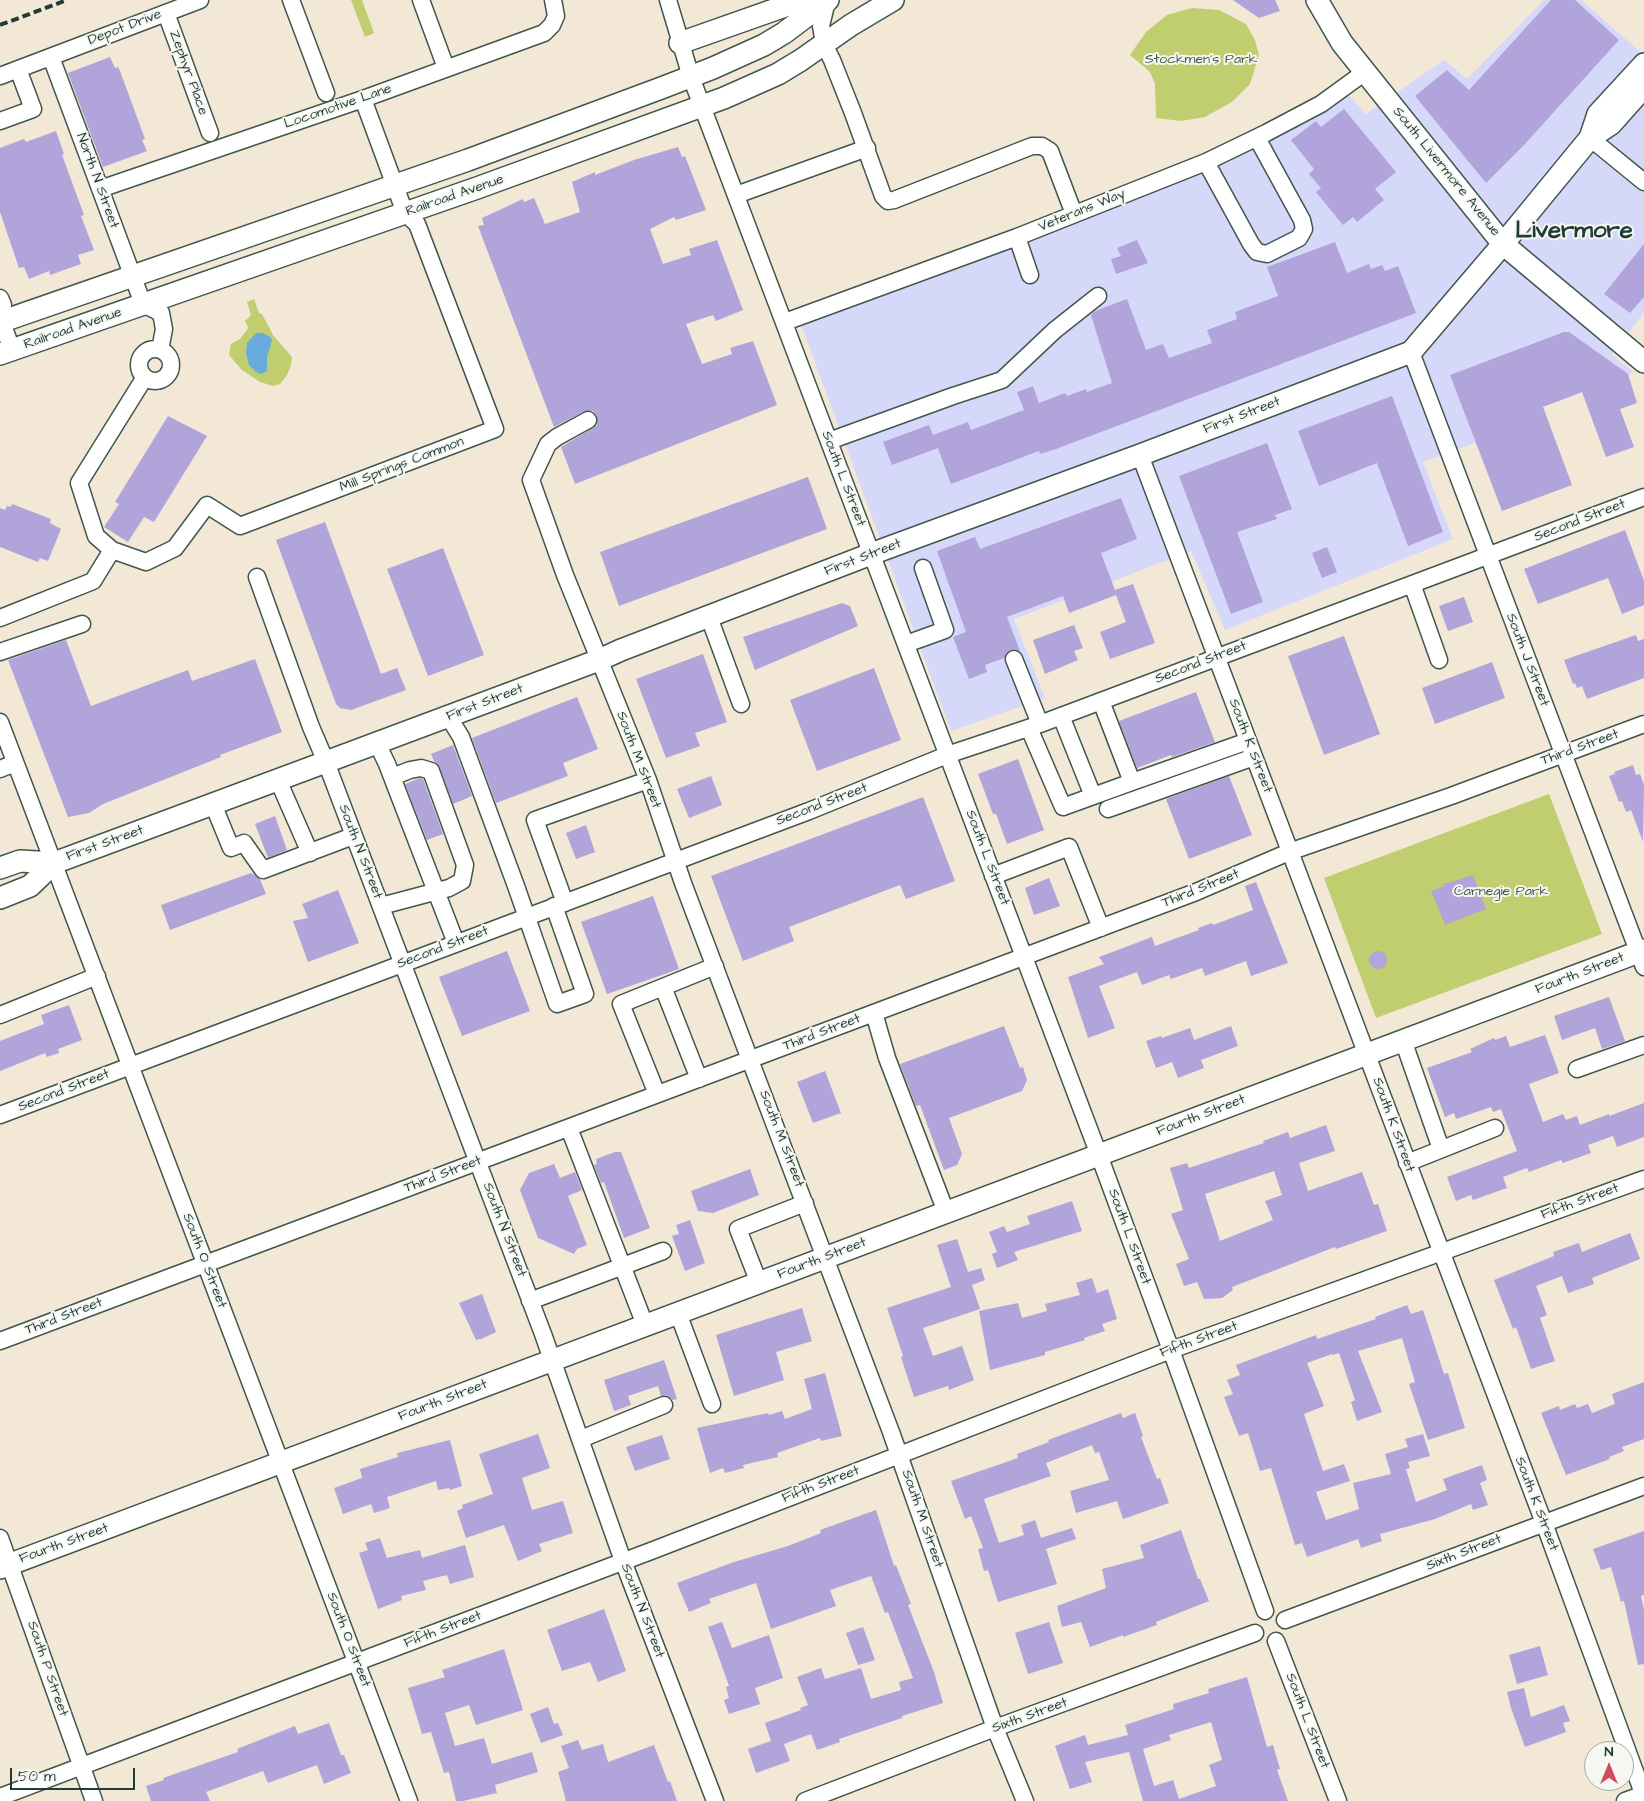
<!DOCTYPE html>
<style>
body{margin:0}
#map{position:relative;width:1644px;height:1801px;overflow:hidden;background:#f2e8d5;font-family:"Architects Daughter",sans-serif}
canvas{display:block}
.north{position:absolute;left:1584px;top:1741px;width:50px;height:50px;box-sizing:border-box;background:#f6f6f2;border:1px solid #a0aca6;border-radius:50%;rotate:0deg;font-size:14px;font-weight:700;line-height:20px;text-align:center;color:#1f3d34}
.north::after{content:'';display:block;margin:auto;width:18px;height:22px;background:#d1495b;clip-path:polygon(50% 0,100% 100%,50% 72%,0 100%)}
.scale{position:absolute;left:10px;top:1768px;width:125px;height:22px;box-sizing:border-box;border:2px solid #1f3d34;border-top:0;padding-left:6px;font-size:15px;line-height:18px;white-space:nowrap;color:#1f3d34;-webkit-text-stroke:4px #f6f6f2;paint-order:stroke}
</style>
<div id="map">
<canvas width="1644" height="1801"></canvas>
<div class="north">N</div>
<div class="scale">50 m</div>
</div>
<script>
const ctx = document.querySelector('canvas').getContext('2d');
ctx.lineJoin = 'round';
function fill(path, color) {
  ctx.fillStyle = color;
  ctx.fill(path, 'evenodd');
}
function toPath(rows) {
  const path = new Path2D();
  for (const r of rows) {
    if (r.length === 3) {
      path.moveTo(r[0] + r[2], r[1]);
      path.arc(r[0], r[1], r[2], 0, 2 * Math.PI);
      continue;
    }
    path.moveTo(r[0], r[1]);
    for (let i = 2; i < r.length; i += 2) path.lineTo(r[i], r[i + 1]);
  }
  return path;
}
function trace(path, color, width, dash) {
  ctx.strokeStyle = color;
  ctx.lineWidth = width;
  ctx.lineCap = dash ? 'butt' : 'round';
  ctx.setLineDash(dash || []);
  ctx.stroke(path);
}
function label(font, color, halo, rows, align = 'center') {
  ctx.font = font + ' "Architects Daughter",sans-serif';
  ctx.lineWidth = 4;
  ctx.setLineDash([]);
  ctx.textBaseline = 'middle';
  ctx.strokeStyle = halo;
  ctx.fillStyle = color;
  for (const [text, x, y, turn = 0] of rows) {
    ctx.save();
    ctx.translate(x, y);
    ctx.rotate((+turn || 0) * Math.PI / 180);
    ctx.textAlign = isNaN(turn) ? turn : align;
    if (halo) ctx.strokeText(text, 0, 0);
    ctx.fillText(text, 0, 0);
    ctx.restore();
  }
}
fill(toPath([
 [1544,0,1581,0,1644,55,1644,312,1612,355,1634,372,1557,402,1552,391,1510,430,1423,462,1453,539,1225,630,1191,551,1014,619,1045,698,951,731,800,322,1182,177,1347,94,1366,114,1444,60,1467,79]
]), '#d5d8f9');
fill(toPath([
 [351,0,362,0,374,33,365,37],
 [1192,8,1219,10,1246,24,1255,40,1259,55,1250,84,1232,102,1205,117,1181,121,1156,118,1155,84,1150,72,1130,55,1146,32,1167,15],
 [254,299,259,313,262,314,273,335,292,357,291,365,287,375,280,384,273,386,260,382,242,370,229,355,231,344,240,339,247,330,248,327,245,321,251,315,247,302],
 [1549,794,1602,934,1376,1018,1324,878]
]), '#c0ce70');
fill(toPath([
 [256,333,263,333,270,337,272,340,267,357,267,371,261,374,256,372,249,365,246,353,247,343]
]), '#67acdd');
fill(toPath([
 [1233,0,1275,0,1280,11,1259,18],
 [1551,0,1575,0,1619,40,1524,145,1486,183,1415,96,1447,70,1469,90],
 [110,57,115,68,118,67,120,71,145,139,142,140,147,151,103,167,68,73],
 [1344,109,1396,172,1375,189,1384,200,1357,222,1353,217,1343,225,1316,192,1321,188,1309,174,1314,169,1291,140,1316,121,1321,127],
 [56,131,64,154,62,155,84,215,81,216,94,250,78,255,81,264,50,275,49,271,29,279,24,267,19,268,0,212,0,148,24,139,26,142],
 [678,147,682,157,685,156,706,210,676,220,674,217,650,229,663,264,691,255,689,249,717,240,743,310,716,321,713,315,686,324,702,364,732,354,730,348,753,341,777,405,575,484,561,447,593,428,597,425,597,416,593,411,584,411,554,427,478,226,484,225,482,218,523,199,524,202,534,198,545,224,580,212,572,182,595,172,595,175,634,160],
 [1137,240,1148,263,1116,274,1111,259,1121,256,1117,248],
 [1335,242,1347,273,1369,264,1371,269,1382,265,1385,271,1398,266,1416,313,1056,449,1040,454,1039,451,951,484,938,448,892,465,883,442,929,425,933,435,968,422,971,430,1024,410,1017,392,1033,386,1039,403,1065,393,1067,396,1086,389,1087,392,1112,383,1091,315,1095,311,1127,299,1146,350,1163,344,1169,358,1212,343,1207,330,1237,319,1235,312,1278,296,1267,267],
 [1644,244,1644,297,1630,313,1604,294],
 [1564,332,1569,332,1628,374,1637,403,1620,409,1634,447,1606,457,1582,392,1543,407,1572,485,1502,511,1450,375],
 [1392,396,1443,532,1408,546,1377,463,1319,486,1298,431],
 [168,416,207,436,154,522,144,517,128,542,104,527,119,504,115,502],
 [1267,443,1292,509,1275,515,1277,519,1237,532,1263,602,1231,614,1179,476],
 [808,477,827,529,619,606,600,552],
 [1121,498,1137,539,1101,553,1115,590,1133,584,1155,643,1110,659,1100,632,1126,622,1116,595,1069,613,1063,596,1007,617,1020,651,1015,649,1010,650,1004,658,985,665,987,672,969,679,953,637,966,632,937,551,975,537,980,549],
 [12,504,51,519,50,523,61,529,48,561,40,558,38,562,0,547,0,508,5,510,7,506,11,507],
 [325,522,381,674,397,668,406,690,351,710,340,708,336,704,276,540],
 [1625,530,1644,581,1644,605,1622,614,1608,578,1538,604,1524,569],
 [1327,547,1337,572,1322,578,1312,553],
 [443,548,484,655,428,676,387,569],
 [1464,597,1473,622,1448,631,1439,606],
 [842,603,850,606,858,626,755,670,743,637],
 [1074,625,1083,648,1074,651,1078,660,1045,674,1033,640],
 [1636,635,1638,641,1644,639,1644,678,1587,699,1582,686,1577,688,1575,683,1573,684,1564,660],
 [1344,636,1380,734,1324,755,1288,656],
 [66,640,91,706,188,670,192,681,255,659,282,732,220,755,221,757,103,804,89,813,68,817,8,660],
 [703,654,727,722,695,733,700,746,666,758,636,679],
 [1492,662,1505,698,1435,724,1422,688],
 [874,668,901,740,817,771,790,700],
 [1196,692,1215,742,1172,757,1171,755,1137,768,1119,721],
 [577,697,598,749,563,763,568,776,496,803,472,738],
 [453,745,472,796,453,804,440,768,434,761,431,754],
 [1018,759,1044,830,1007,844,996,814,993,814,978,774],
 [1633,765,1636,775,1640,774,1644,785,1643,842,1631,810,1626,812,1622,801,1619,802,1609,776,1615,774,1614,772],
 [711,776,722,805,689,818,677,789],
 [1229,776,1252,835,1189,859,1166,799],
 [420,778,423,779,443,834,427,840,405,784],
 [923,797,955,881,906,899,900,885,789,927,794,941,743,961,711,876],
 [275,816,287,850,268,858,255,824],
 [586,825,595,852,576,859,566,833],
 [251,873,260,879,266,894,170,930,161,905],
 [1473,875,1486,909,1445,925,1431,891,1445,886,1444,884],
 [1049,878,1060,906,1034,915,1025,888],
 [1256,882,1288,963,1251,976,1246,961,1205,976,1202,968,1171,979,1169,975,1142,985,1137,972,1099,986,1115,1028,1088,1038,1068,977,1104,964,1099,957,1152,937,1155,946,1199,930,1198,928,1212,923,1213,925,1253,910,1245,886],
 [338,890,359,943,308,962,293,921,308,918,302,904],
 [653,896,679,969,607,994,581,922],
 [1378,960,9],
 [507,951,530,1011,462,1036,439,977],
 [1609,997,1625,1041,1602,1049,1595,1028,1562,1040,1554,1016],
 [69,1005,82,1040,58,1049,59,1053,47,1057,45,1053,0,1071,0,1041,44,1024,41,1015],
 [1004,1026,1020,1068,1023,1067,1027,1080,1022,1091,949,1118,962,1154,957,1165,944,1170,920,1105,916,1106,900,1064],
 [1231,1026,1238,1046,1201,1060,1204,1068,1178,1078,1172,1062,1156,1068,1146,1041,1161,1036,1162,1038,1190,1028,1194,1040],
 [1545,1035,1559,1073,1529,1084,1543,1122,1563,1114,1566,1120,1577,1116,1580,1125,1609,1114,1609,1116,1644,1103,1644,1137,1617,1147,1613,1136,1588,1145,1591,1153,1563,1163,1561,1160,1529,1172,1527,1168,1503,1177,1507,1188,1473,1200,1471,1195,1456,1201,1447,1177,1517,1151,1501,1109,1493,1112,1491,1107,1456,1119,1454,1113,1445,1117,1427,1068,1472,1052,1470,1049,1494,1038,1495,1040,1506,1036,1510,1047],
 [825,1071,841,1113,813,1123,797,1082],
 [1326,1125,1335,1151,1299,1163,1308,1191,1362,1172,1374,1205,1378,1204,1387,1231,1336,1249,1335,1247,1232,1287,1233,1290,1222,1298,1204,1299,1197,1282,1184,1286,1176,1264,1189,1259,1171,1214,1183,1210,1170,1168,1187,1163,1189,1168,1264,1143,1263,1141,1288,1132,1290,1138],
 [1274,1171,1282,1195,1265,1201,1273,1220,1220,1241,1205,1194],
 [615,1152,621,1152,650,1228,624,1238,604,1182,601,1183,594,1165,597,1164,596,1159],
 [554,1164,560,1178,575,1172,582,1190,568,1196,587,1245,577,1249,574,1254,538,1238,520,1190,529,1173],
 [750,1169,759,1195,713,1213,698,1211,691,1191],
 [1072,1201,1082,1231,1014,1252,1018,1260,997,1268,992,1254,997,1252,989,1232,1004,1226,1007,1232,1030,1224,1027,1216],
 [690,1220,705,1263,685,1271,672,1236,679,1234,676,1225],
 [1630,1233,1640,1259,1592,1278,1594,1284,1568,1293,1562,1276,1536,1286,1547,1315,1540,1318,1555,1361,1531,1369,1516,1327,1513,1329,1494,1280,1554,1256,1553,1252,1579,1243,1582,1252],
 [957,1239,968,1272,981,1268,985,1280,972,1285,980,1309,923,1328,933,1356,962,1346,974,1380,949,1390,948,1386,914,1397,901,1357,903,1356,887,1308,951,1287,937,1245],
 [1092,1278,1097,1293,1108,1289,1117,1319,1102,1324,1105,1331,1084,1338,1085,1340,1045,1352,1045,1355,990,1370,979,1311,1018,1303,1022,1318,1047,1311,1045,1304,1080,1295,1076,1283],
 [482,1294,496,1332,481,1339,476,1340,459,1303],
 [1407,1305,1411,1314,1423,1310,1444,1374,1448,1373,1465,1428,1428,1440,1409,1384,1415,1382,1402,1338,1358,1351,1382,1412,1357,1421,1351,1402,1355,1400,1339,1353,1333,1355,1332,1354,1307,1363,1324,1406,1304,1414,1323,1471,1344,1464,1350,1481,1316,1492,1326,1520,1359,1509,1353,1483,1391,1474,1385,1454,1408,1447,1405,1439,1423,1434,1430,1456,1408,1462,1410,1468,1406,1469,1416,1502,1447,1490,1443,1479,1482,1465,1487,1480,1480,1483,1488,1505,1473,1510,1471,1504,1435,1519,1380,1534,1382,1541,1361,1548,1358,1539,1307,1557,1302,1543,1295,1545,1271,1468,1260,1471,1248,1433,1239,1436,1224,1397,1233,1394,1227,1380,1240,1375,1236,1365,1316,1335,1317,1339,1376,1319,1375,1317],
 [802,1308,812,1341,776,1352,784,1380,734,1396,716,1335],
 [664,1360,677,1399,673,1400,666,1395,661,1396,658,1386,628,1396,631,1405,614,1411,604,1380],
 [825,1373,842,1436,821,1441,820,1438,777,1453,778,1457,743,1465,744,1468,725,1473,723,1468,710,1473,697,1428,768,1413,769,1415,782,1411,785,1419,812,1409,804,1379],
 [1644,1382,1644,1439,1622,1447,1624,1451,1609,1457,1610,1459,1566,1475,1541,1413,1559,1406,1560,1410,1575,1404,1577,1408,1588,1404,1592,1413,1615,1404,1612,1394],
 [1121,1413,1123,1418,1135,1413,1143,1436,1141,1437,1157,1479,1160,1478,1169,1503,1123,1519,1117,1501,1076,1513,1070,1491,1109,1480,1099,1452,1095,1453,1092,1445,1046,1463,1051,1476,984,1499,999,1543,1024,1535,1021,1525,1035,1520,1041,1538,1072,1528,1076,1539,1046,1549,1057,1584,998,1602,988,1570,984,1571,978,1549,983,1548,971,1516,965,1519,951,1481,1018,1458,1017,1454,1049,1442,1048,1440],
 [538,1434,550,1468,522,1478,532,1510,563,1501,573,1533,539,1544,542,1551,518,1561,504,1525,466,1538,457,1511,463,1508,462,1505,493,1494,479,1454],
 [662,1435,670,1459,635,1471,626,1447],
 [450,1440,462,1486,450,1490,449,1488,438,1490,436,1481,387,1497,390,1508,374,1513,371,1504,343,1514,334,1488,362,1478,360,1469,398,1457,397,1453],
 [876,1510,894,1566,896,1565,911,1604,908,1605,934,1672,943,1703,902,1716,902,1718,839,1739,840,1742,817,1750,811,1734,784,1744,790,1761,756,1773,748,1749,771,1741,765,1723,801,1710,800,1708,808,1705,797,1677,821,1668,825,1679,861,1668,871,1699,901,1690,899,1682,913,1678,888,1612,885,1613,871,1576,830,1590,836,1606,771,1629,756,1583,709,1599,711,1603,689,1612,677,1583,734,1562,788,1546,821,1533,820,1530],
 [1181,1530,1198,1579,1200,1579,1209,1601,1156,1622,1157,1625,1123,1637,1123,1635,1090,1647,1081,1622,1062,1627,1057,1606,1106,1588,1102,1569,1144,1558,1140,1545],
 [1644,1531,1644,1595,1641,1596,1644,1610,1644,1664,1638,1665,1624,1601,1621,1602,1611,1567,1601,1570,1593,1549],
 [380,1538,387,1558,420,1550,422,1558,465,1545,474,1577,450,1584,447,1575,423,1581,426,1590,401,1596,402,1600,378,1609,359,1553,368,1550,365,1543],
 [604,1609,626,1671,598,1682,590,1662,562,1671,547,1630],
 [722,1622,732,1648,769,1635,783,1678,755,1688,760,1704,729,1714,724,1700,729,1698,726,1687,729,1686,708,1627],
 [1049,1622,1063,1663,1028,1674,1015,1633],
 [863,1627,875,1660,858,1665,846,1633],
 [1540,1646,1548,1675,1517,1684,1509,1655],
 [504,1649,523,1710,476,1725,469,1705,445,1713,455,1746,484,1738,492,1764,532,1752,538,1772,495,1785,497,1793,463,1801,456,1801,449,1772,444,1773,431,1732,422,1734,408,1688,445,1677,442,1670],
 [1247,1677,1267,1747,1273,1745,1280,1769,1277,1770,1288,1801,1143,1801,1129,1752,1085,1762,1092,1782,1070,1789,1055,1746,1085,1735,1088,1745,1128,1735,1125,1725,1174,1709,1173,1704,1209,1693,1208,1689],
 [1211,1722,1222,1760,1209,1765,1216,1786,1179,1799,1173,1780,1154,1786,1143,1749,1171,1740,1169,1735],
 [1524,1688,1531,1717,1564,1705,1570,1721,1563,1723,1566,1732,1525,1747,1511,1708,1507,1692],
 [548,1707,554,1724,558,1723,563,1735,541,1743,530,1714],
 [329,1723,341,1755,344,1755,351,1773,324,1784,317,1765,268,1783,263,1771,206,1792,210,1801,151,1801,146,1786,164,1780,163,1778,238,1752,237,1749,295,1726,298,1734],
 [578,1740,582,1750,603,1744,608,1762,654,1745,668,1782,670,1781,677,1801,566,1801,558,1772,569,1768,561,1746]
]), '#b1a4db');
const minor = toPath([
 [291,0,326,93],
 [421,0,446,68],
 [668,0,691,77,1099,1155,1171,1350,1265,1611],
 [827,1,821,26,824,44,832,60,853,113,883,196,888,201,894,200,1032,146,1042,146,1050,151,1074,214],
 [166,13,210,133],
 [51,57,143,304,161,313,164,329,160,350],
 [0,76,200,0],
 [0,121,33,109,18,69],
 [1590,138,1644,182],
 [1206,162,1251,244,1257,252,1267,254,1299,238,1304,229,1302,220,1257,138],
 [100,189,363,99,544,33,552,25,556,16,553,0],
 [736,195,867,148],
 [1017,237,1030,275],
 [0,298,3,305,2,322,12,350],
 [785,322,1017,237,1206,162,1266,133,1321,104,1365,72],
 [155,365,16],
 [1411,352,1644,967],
 [588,420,557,437,548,444,531,480,565,575,648,780,683,883,891,1432,995,1728,1025,1801],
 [829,441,953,396,1002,380,1055,330,1098,296],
 [1140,455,1544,1523,1644,1796],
 [112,550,96,536,79,483,145,377],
 [257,577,311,727,326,762,543,1334,623,1561,715,1801],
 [1412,584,1439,660],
 [709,617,741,704],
 [0,618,93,581,112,550,146,562,175,548,207,505,240,526,495,429,417,224,405,213,363,99],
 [906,644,945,630,923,568],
 [0,652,82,624],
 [1014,659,1040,724],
 [1101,701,1132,782,1248,741],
 [448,716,461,737,516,886,557,1004,585,994,554,906],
 [1061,716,1093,796],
 [0,722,409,1801],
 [1029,728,1063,807,1132,782],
 [377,743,387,764,456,943],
 [0,769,15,763],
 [278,780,310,853],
 [213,804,231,848,244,843,263,870,353,836],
 [1108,809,1254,757],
 [993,876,1069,847,1101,928],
 [565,903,535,820,648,780],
 [381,906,449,888,462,881,465,865,431,771,421,768,410,770,392,777],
 [663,987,699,1079],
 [874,1013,887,1058,946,1212],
 [0,1015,97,976],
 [1403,1040,1441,1149],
 [1577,1069,1644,1045],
 [657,1094,621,1004,715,966],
 [0,1115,809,811,947,755,1040,724,1644,497],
 [569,1128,645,1325],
 [1407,1163,1495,1128],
 [759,1283,738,1229,805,1203],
 [530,1301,663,1251],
 [678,1313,712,1404],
 [0,1341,1196,892,1289,852,1451,796,1644,724],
 [581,1439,664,1405],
 [0,1538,94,1801],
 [1285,1620,1644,1486],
 [1276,1641,1338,1801],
 [0,1797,651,1551,1171,1350,1644,1179],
 [805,1801,995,1728,1255,1633],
 [1625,1801,1644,1794]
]);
const major = toPath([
 [1317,0,1342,43,1503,244,1644,362],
 [680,43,802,0],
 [1590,138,1598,114,1644,64],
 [0,322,468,160,664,87,713,68,764,45,784,33,828,0],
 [0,354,477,188,724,98,778,74,801,60,851,25,893,0],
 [0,868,20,861,54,863],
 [0,898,30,886,54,863,350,753,599,660,621,650,871,554,1140,455,1411,352,1503,244,1590,138,1611,124,1644,87],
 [0,1568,1644,950]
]);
trace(minor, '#3f574c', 19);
trace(major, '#3f574c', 24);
trace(minor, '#fff', 16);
trace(major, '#fff', 21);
trace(toPath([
 [0,25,67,0]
]), '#1f3d34', 4, [8, 4]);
label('14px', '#1f3d34', '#f6f6f2', [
 ["Depot Drive",125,28,-21],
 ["Zephyr Place",188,73,70],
 ["Locomotive Lane",338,107,-19],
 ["South Livermore Avenue",1446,172,51],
 ["North N Street",97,181,70],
 ["Railroad Avenue",455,196,-19],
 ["Veterans Way",1082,211,-22],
 ["Railroad Avenue",73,329,-19],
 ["First Street",1242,416,-21],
 ["Mill Springs Common",402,465,-21],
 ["South L Street",843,479,69],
 ["Second Street",1580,521,-21],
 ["First Street",863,558,-21],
 ["South J Street",1527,660,69],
 ["Second Street",1201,663,-21],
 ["First Street",485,703,-21],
 ["South K Street",1250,746,69],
 ["Third Street",1580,748,-20],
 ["South M Street",638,760,69],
 ["Second Street",822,805,-21],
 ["First Street",105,844,-20],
 ["South N Street",360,852,69],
 ["South L Street",987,858,69],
 ["Third Street",1201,889,-22],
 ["Second Street",443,948,-21],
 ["Fourth Street",1580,974,-21],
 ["Third Street",822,1033,-21],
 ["Second Street",64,1091,-21],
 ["Fourth Street",1201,1116,-21],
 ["South K Street",1393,1125,70],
 ["South M Street",781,1139,69],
 ["Third Street",443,1175,-21],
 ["Fifth Street",1580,1202,-20],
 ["South N Street",504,1230,69],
 ["South L Street",1129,1237,70],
 ["Fourth Street",822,1259,-21],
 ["South O Street",204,1261,69],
 ["Third Street",64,1317,-21],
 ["Fifth Street",1199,1340,-20],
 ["Fourth Street",443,1401,-21],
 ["Fifth Street",821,1485,-21],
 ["South K Street",1536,1504,69],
 ["South M Street",922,1519,71],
 ["Fourth Street",64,1544,-20],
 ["Sixth Street",1464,1553,-21],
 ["South N Street",642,1611,69],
 ["Fifth Street",443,1630,-21],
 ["South O Street",348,1640,69],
 ["South P Street",47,1669,71],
 ["Sixth Street",1030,1716,-20],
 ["South L Street",1307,1721,69]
]);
label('14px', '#3f5a40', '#f6f6f2', [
 ["Stockmen's Park",1201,60],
 ["Carnegie Park",1501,892]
]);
label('bold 24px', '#1f3d34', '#f6f6f2', [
 ["Livermore",1574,232]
]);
</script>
